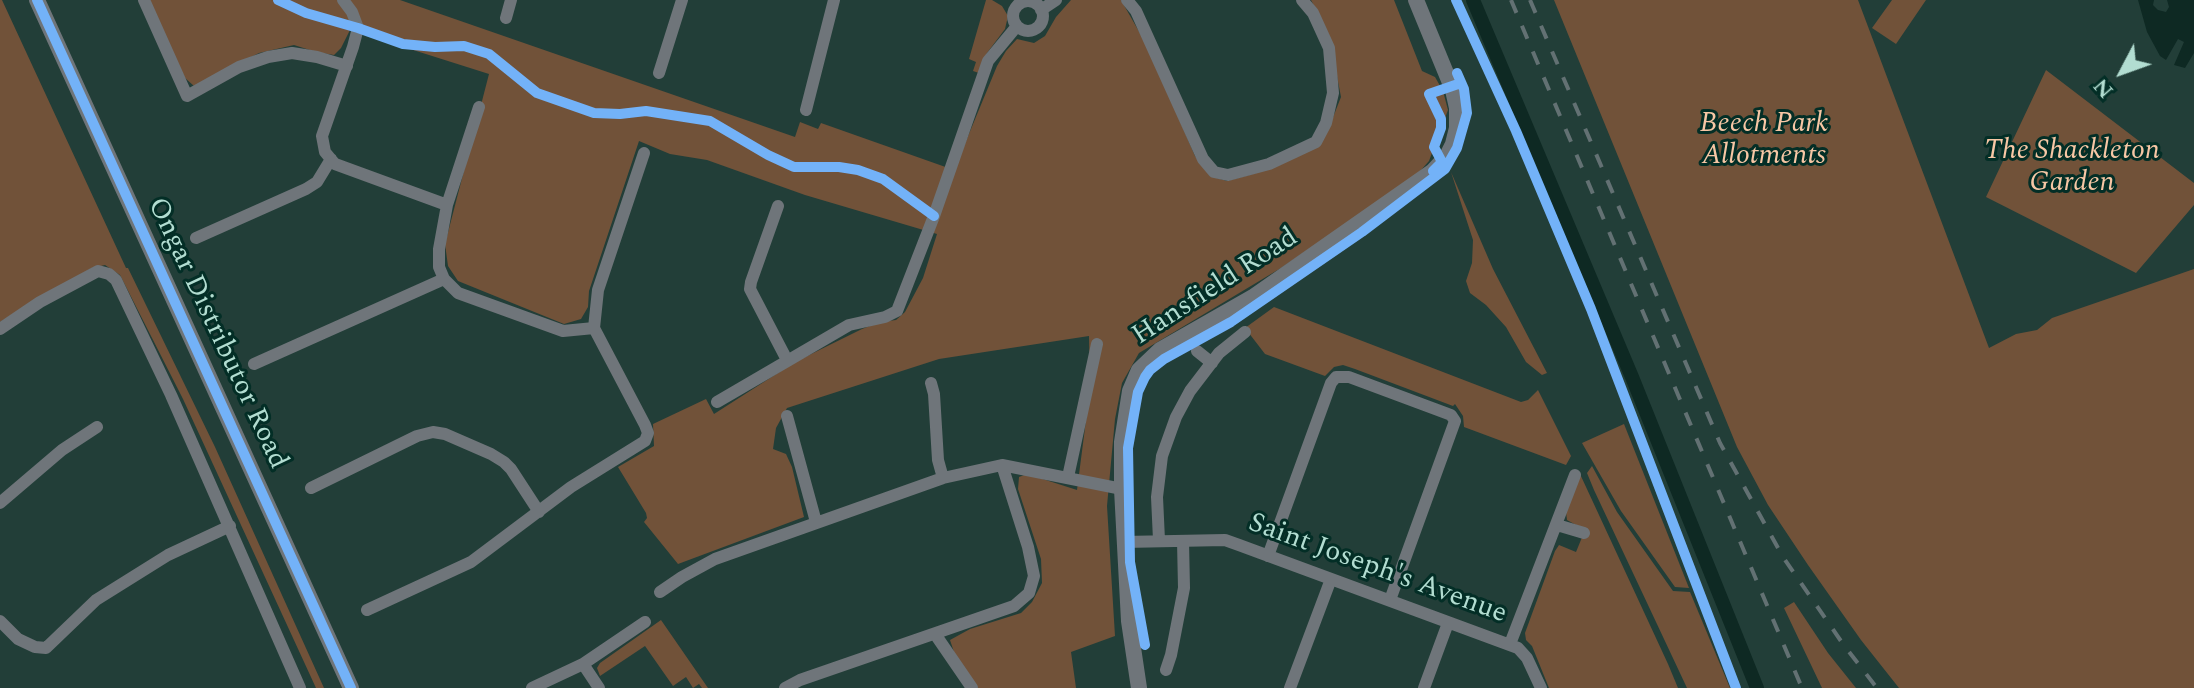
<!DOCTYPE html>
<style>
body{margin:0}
#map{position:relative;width:2194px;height:688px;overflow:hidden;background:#223e38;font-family:Spectral,serif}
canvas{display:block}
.north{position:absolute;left:2082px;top:32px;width:80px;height:80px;-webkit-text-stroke:6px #032e26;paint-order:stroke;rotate:229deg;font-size:22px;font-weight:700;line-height:32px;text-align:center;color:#b2ddd1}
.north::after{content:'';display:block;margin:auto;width:28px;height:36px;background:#b2ddd1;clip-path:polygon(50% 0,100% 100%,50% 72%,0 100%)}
</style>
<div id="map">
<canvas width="2194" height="688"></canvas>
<div class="north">N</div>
</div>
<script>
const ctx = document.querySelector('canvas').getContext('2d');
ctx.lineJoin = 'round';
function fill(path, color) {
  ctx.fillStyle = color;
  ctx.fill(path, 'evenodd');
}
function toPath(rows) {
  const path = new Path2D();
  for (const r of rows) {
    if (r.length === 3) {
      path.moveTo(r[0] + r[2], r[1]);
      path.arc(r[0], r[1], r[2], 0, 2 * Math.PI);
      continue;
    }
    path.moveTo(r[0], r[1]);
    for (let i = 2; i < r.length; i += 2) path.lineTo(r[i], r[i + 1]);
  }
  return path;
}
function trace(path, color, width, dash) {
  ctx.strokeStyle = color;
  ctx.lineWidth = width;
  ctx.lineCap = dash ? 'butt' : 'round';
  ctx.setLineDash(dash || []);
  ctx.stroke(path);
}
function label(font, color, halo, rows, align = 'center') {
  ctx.font = font + ' Spectral,serif';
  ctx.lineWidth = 6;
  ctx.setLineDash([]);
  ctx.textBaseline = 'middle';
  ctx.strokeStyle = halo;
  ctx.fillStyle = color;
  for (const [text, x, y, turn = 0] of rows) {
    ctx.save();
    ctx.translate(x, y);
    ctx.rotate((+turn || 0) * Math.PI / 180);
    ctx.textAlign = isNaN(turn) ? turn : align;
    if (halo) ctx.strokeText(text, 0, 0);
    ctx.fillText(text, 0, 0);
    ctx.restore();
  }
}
fill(toPath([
 [0,0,2,0,126,268,128,268,215,447,324,688,316,688,183,399,120,275,105,265,92,268,0,322],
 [144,0,400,0,795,137,800,122,818,129,821,123,954,170,997,66,1006,51,1017,39,1034,43,1045,36,1056,17,1071,0,1121,0,1149,49,1195,156,1210,176,1227,181,1256,173,1328,130,1341,97,1329,35,1311,0,1394,0,1422,71,1435,77,1443,91,1448,110,1429,161,1415,177,1281,268,1139,353,1122,383,1115,419,1107,506,1115,636,1071,652,1076,688,978,688,956,658,950,640,970,629,1021,613,1032,602,1042,583,1041,559,1018,489,1019,477,1027,474,1077,490,1090,389,1089,336,939,359,787,408,776,428,773,449,786,454,792,467,804,517,678,564,644,522,647,518,646,513,618,467,654,446,653,424,706,399,714,414,795,362,862,329,880,322,896,320,905,312,923,278,937,234,805,195,707,160,670,154,639,141,589,291,588,307,581,319,564,324,458,281,448,266,445,244,489,74,350,30,341,48,334,55,316,52,294,45,259,53,194,86,185,78],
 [986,0,992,0,1002,6,1008,16,1005,29,987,53,979,73,973,71,976,62,969,59],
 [1554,0,1858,0,1989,348,2016,334,2037,330,2052,318,2194,269,2194,688,1899,688,1861,640,1808,565,1768,505,1737,447],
 [1892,0,1926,0,1896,44,1872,28],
 [2046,70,2194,183,2194,205,2136,273,1986,197],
 [1451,172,1493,269,1547,373,1542,375,1526,362,1506,327,1486,305,1470,293,1466,281,1472,263,1473,240],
 [1274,307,1521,402,1528,400,1538,390,1571,456,1566,465,1464,427,1463,416,1455,404,1453,406,1355,369,1343,365,1334,367,1325,376,1265,354,1245,328],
 [1624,424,1689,588,1675,587,1621,511,1582,443],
 [1592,466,1617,512,1673,591,1690,592,1730,688,1687,688,1594,490,1587,473],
 [1580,474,1668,664,1678,688,1549,688,1532,646,1526,640,1525,633,1555,551,1559,545,1576,552,1585,530,1567,520,1566,512],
 [1794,602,1828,653,1856,688,1822,688,1784,608],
 [661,620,708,688,702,688,699,684,693,688,686,677,673,686,645,646,600,676,597,668,600,663]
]), '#715239');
fill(toPath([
 [2138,0,2154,0,2153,5,2158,10,2166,12,2169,7,2167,0,2194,0,2194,53,2185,68,2174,65,2184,42,2178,39,2166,60,2160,56,2147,32]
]), '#0e2923');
trace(toPath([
 [1473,0,1632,377,1757,688]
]), '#0e2923', 14);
trace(toPath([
 [144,0,187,96,239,67,268,57,292,53,317,57,347,66],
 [343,0,352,12,358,28,353,47,322,136,325,152,335,164,447,205],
 [1127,0,1136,11,1203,159,1214,172,1228,175,1269,164,1316,142,1326,123,1333,93,1329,48,1313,13,1302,0],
 [1028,16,15],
 [1041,10,1056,0],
 [506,18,511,0],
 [659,73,682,0],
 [479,107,447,205,439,249,439,267,444,279,458,293,563,331,594,328],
 [806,110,834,0],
 [778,206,751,282,750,289,787,360],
 [196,238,306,189,317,182,331,159],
 [0,329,40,302,98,271,109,274,116,280,171,395,300,688],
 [1197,351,1212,363],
 [254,364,444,279],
 [931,383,934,394,938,460,943,478],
 [717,402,849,325,885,317,897,311,934,216,988,61,1017,26],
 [787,416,816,522],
 [1068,477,1097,344],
 [311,488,417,436,433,432,445,434,491,454,504,462,511,469,539,512],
 [0,503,62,450,97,427],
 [1557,525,1584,533],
 [1159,540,1157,497,1162,456,1176,417,1190,391,1219,353,1245,332],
 [1124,542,1225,540,1239,545,1518,648,1527,658,1541,688],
 [1268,556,1331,383,1336,377,1349,377,1443,412,1451,415,1455,421,1390,600],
 [660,592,682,577,715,559,943,478,1002,465,1122,489],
 [367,610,471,562,571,487,645,441,648,433,645,425,594,328,598,290,644,153],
 [0,621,18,639,35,647,46,648,96,600,168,555,230,526],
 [935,634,972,688],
 [1510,644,1575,475],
 [583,664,599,688],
 [1166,670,1171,655,1184,588,1183,541],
 [532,688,583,664,645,622],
 [785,688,800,680,1014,606,1029,593,1034,576,1028,547,1002,465],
 [1290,688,1331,579],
 [1424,688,1448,623]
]), '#6f757a', 12);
trace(toPath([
 [37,0,351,688],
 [1139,688,1129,621,1122,489,1122,442,1130,391,1139,370,1160,350,1253,297,1433,171,1447,156,1453,144,1457,128,1457,108,1453,90,1416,0]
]), '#6f757a', 16);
trace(toPath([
 [1511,0,1802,688],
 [1530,0,1720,443,1783,557,1843,644,1877,688]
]), '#637173', 4, [14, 14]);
trace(toPath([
 [37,0,351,688],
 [278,0,306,13,358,28,403,44,435,47,464,46,489,54,537,93,594,113,620,114,646,111,710,121,768,155,794,167,839,167,858,170,883,179,934,216],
 [1456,0,1516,131,1591,309,1736,688],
 [1437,175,1433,171,1442,162,1434,147,1441,128,1441,119,1429,94,1461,83],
 [1145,645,1130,562,1128,448,1138,392,1145,377,1150,370,1164,359,1231,322,1362,232,1445,169,1457,148,1467,113,1464,89,1457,73]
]), '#73b2f8', 10);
label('italic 28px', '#f7c7a5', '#032e26', [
 ["Beech Park",1764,126],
 ["Allotments",1764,158],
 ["The Shackleton",2072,153],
 ["Garden",2072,185]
]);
label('28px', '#b2ddd1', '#032e26', [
 ["Hansfield Road",1216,288,-33],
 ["Ongar Distributor Road",216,334,65],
 ["Saint Joseph's Avenue",1377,570,20]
]);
</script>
